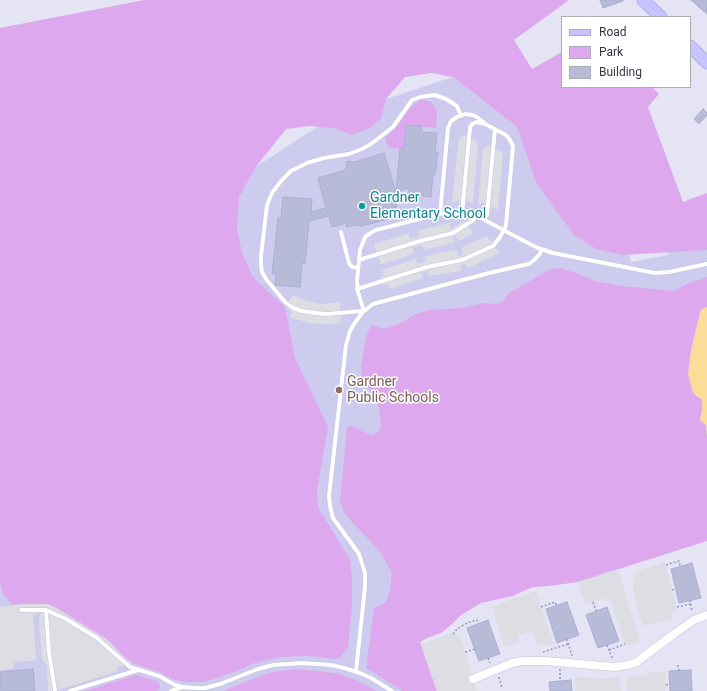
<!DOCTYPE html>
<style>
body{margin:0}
#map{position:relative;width:707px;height:691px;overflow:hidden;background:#e4e4f4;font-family:Roboto,sans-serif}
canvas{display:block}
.legend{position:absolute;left:561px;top:16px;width:130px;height:72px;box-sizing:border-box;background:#fff;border:1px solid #adaeb5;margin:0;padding:5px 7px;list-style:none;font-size:12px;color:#333547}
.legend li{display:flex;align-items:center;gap:8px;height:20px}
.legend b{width:20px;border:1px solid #adaeb5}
</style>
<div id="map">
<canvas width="707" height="691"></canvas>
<ul class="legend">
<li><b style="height:5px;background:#c7c3ff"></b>Road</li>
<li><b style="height:11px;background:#dda8ee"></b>Park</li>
<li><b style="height:11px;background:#b8bbd7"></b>Building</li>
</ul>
</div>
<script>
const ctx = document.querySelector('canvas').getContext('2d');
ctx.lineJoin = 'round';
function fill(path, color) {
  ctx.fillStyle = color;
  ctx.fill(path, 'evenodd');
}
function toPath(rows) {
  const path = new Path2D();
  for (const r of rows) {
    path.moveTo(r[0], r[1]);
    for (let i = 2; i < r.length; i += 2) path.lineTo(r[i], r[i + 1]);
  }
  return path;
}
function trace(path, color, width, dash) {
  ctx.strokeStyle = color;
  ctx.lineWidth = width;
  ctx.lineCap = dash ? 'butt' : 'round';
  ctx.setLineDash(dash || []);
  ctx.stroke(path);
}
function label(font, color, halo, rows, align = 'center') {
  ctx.font = font + ' Roboto,sans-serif';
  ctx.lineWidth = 3;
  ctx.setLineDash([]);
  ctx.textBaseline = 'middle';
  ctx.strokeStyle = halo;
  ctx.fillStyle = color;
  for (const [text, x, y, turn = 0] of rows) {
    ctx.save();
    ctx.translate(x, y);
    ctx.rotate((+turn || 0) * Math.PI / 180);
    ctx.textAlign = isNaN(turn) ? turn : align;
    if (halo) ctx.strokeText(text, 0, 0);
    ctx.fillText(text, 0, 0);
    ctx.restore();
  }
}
fill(toPath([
 [453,77,517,127,536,183,623,229,631,262,669,255,661,224,707,217,707,288,409,631,429,691,0,691,0,494,228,185,317,127,386,99]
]), '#cdccef');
fill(toPath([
 [144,0,569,0,514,40,532,69,562,52,562,87,652,87,659,94,648,107,683,202,707,193,707,250,623,255,596,249,574,235,536,183,517,127,453,77,432,73,405,77,386,99,381,119,368,129,351,135,335,128,309,126,286,129,255,168,239,197,237,229,242,253,253,277,285,307,295,358,328,427,317,490,318,507,350,560,352,577,352,606,348,648,338,659,307,656,281,657,255,663,234,672,207,681,201,682,184,682,175,680,159,672,132,663,81,624,58,609,48,604,23,604,12,605,2,592,0,583,0,28],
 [421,100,425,100,431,102,436,108,437,116,436,128,406,125,404,149,390,148,387,144,385,138,398,125,410,107,418,102],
 [561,268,579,274,595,281,621,286,674,291,689,283,707,277,707,307,701,310,691,351,696,396,702,399,702,411,700,420,706,425,707,437,707,541,578,582,549,586,534,587,523,591,513,596,481,603,461,615,451,625,441,633,427,638,420,642,421,645,437,691,402,691,393,685,366,668,374,608,386,602,390,590,392,573,382,554,350,520,343,510,340,501,347,429,348,427,352,426,366,433,373,435,379,431,381,425,379,408,362,376,361,367,366,337,370,327,373,325,384,329,399,324,416,314,429,310,462,308,483,303,496,304,502,302,509,293,551,269],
 [294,669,319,671,340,674,356,680,377,691,223,691,242,683,269,673],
 [136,675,157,681,160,685,160,688,156,691,84,691]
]), '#dda8ee');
fill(toPath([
 [466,135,478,143,473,204,468,201,466,202,466,204,459,203,459,201,458,200,452,203,459,138],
 [490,145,503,153,498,210,492,207,491,208,491,212,484,209,485,204,484,202,478,205,483,148],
 [465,220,473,233,459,241,455,236,453,237,455,242,424,250,422,245,414,247,413,248,414,253,404,257,381,264,378,258,374,244,408,234,410,239,419,237,418,231,449,223,451,229],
 [487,236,490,241,491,241,497,249,499,253,468,268,465,264,460,265,461,271,429,276,428,271,427,271,421,273,423,278,390,289,388,284,383,285,381,277,384,276,382,270,407,262,415,259,418,264,425,262,426,261,425,256,457,250,458,256,462,255,464,254,461,248],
 [293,295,305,300,316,303,325,304,340,302,341,323,324,324,310,323,290,317,292,312,286,306],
 [665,562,677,609,671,612,672,619,643,626,633,591,635,572],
 [618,569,640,642,626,646,609,598,585,604,578,582],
 [536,591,554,644,547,646,535,643,534,634,529,632,519,635,518,637,520,642,504,647,492,606],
 [23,604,48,604,58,609,108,640,121,654,132,663,117,667,117,671,116,672,54,691,48,691,47,666,42,659,39,620,41,614,37,613,33,615,36,660,14,662,13,669,0,670,0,607],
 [448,634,459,634,477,691,437,691,421,645],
 [665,672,666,691,627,691,626,677,646,675,648,673],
 [575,677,590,677,591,679,593,679,620,677,621,691,575,691]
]), '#dddee4');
fill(toPath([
 [707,307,707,437,706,425,700,420,702,411,702,399,696,396,692,390,688,374,691,351,701,310]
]), '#f9dd99');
const building = toPath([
 [600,0,623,0,623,1,603,8,600,0],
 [691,0,707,0,707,14,691,0],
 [703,109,707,113,707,115,699,124,694,119,703,109],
 [406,125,422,126,422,132,437,133,435,152,438,152,435,175,433,175,431,197,409,194,409,188,396,192,400,148,404,149,406,125],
 [384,153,396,192,393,193,397,207,386,210,388,219,362,226,355,225,347,227,346,223,332,227,329,216,309,221,305,264,302,263,300,287,275,285,276,274,272,274,278,218,281,218,283,197,312,199,311,212,326,208,318,178,346,170,347,161,355,162,384,153],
 [692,563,701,598,679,603,671,569,692,563],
 [567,602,579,635,557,643,546,609,567,602],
 [607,607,619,641,598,648,586,615,607,607],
 [488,620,500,654,479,661,467,628,488,620],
 [33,669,35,691,0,691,0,672,33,669],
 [691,670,692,691,670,691,669,671,691,670],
 [571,680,572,691,550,691,549,682,571,680]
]);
fill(building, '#b8bbd7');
trace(building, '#abaed3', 1);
const service = toPath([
 [461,116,457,106,446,99,435,95,420,97,412,100,410,103,393,127,371,144,362,149,349,154,324,158,307,163,291,171,281,181,272,193,267,205,261,256,261,265,262,272,266,279,285,302,293,308,302,311,315,313,326,314,364,311,358,292,357,281,360,250,365,237,372,232,376,230,439,214,452,212,462,213,479,217,526,242,538,248,553,253,655,273,669,272,707,264],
 [462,213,470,128,471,125,476,122,485,124],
 [484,219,487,215,495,129],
 [341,232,349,263,352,267,358,268],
 [359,260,420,241,453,233,472,221,474,219,475,216],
 [357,289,427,267,462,260,493,246,500,237,504,230,506,225,513,146,510,140,506,135,487,125,477,117,473,115,465,114,457,117,451,121,448,128,440,214],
 [21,610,46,610,66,619,97,638,130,667,159,676,175,685,183,687,196,688,205,688,220,684,258,669,273,665,302,663,331,665,344,668,360,673,371,678,392,691],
 [46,610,49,652,55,691],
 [356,671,365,587,365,573,359,554,333,518,330,506,329,496,346,345,350,331,354,324,362,313,373,304,489,273,524,265,529,264,534,260,539,255,542,249],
 [70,691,138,670],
 [171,691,183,687]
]);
const minor = toPath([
 [473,679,512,663,522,661,545,661,615,667,628,665,637,662,643,657,674,634,694,620,707,615]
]);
const secondary = toPath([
 [643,0,661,17],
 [690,46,707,63]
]);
trace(service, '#c3c3df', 5);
trace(minor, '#c3c3df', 9);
trace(secondary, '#9a96e6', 13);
trace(toPath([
 [666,565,679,561,680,566],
 [672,590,676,589],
 [690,600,692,612],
 [593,602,596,611],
 [541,607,555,602,556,605],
 [677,607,691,604],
 [453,634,457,629,467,623,477,620,478,624],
 [567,639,572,656],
 [607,645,613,660],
 [609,650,625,644],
 [465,652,475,649],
 [543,652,568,644],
 [488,658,490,663],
 [678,665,679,671],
 [560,669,560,681],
 [499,677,502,688],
 [666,685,669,684]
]), '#9597c4', 1.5, [2, 2]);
trace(service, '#fff', 4);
trace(minor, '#fff', 8);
trace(secondary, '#c7c3ff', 12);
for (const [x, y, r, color] of [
 [362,206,4,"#0f9aa8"],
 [339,390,4,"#8d6e63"]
]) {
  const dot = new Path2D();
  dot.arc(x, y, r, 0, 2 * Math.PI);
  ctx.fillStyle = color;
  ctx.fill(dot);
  trace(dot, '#fff', 1.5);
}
label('14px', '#0d838f', '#fff', [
 ["Gardner",370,198],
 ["Elementary School",370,214]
], 'left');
label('14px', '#785e54', '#fff', [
 ["Gardner",347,382],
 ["Public Schools",347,398]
], 'left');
</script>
